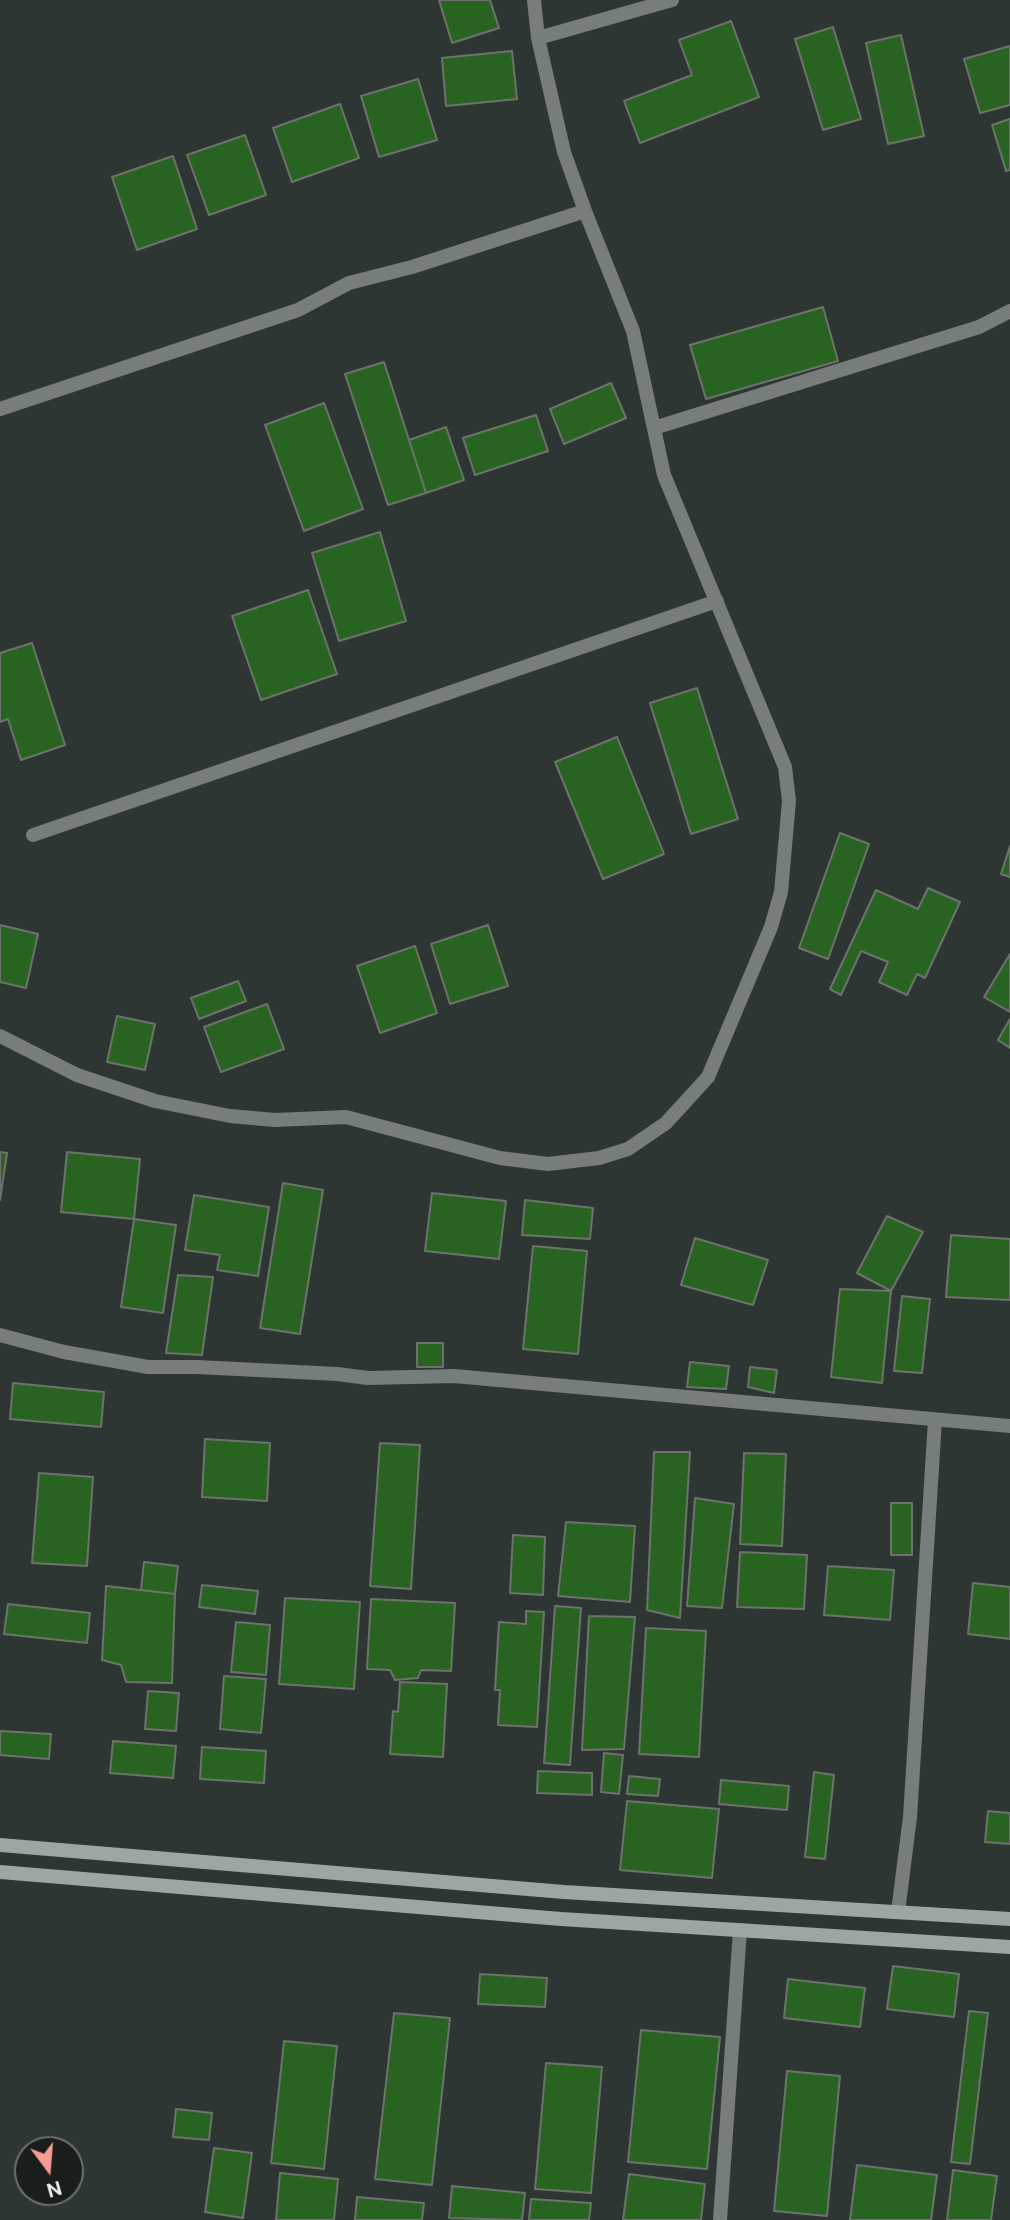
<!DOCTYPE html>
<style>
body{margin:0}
#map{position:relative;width:1010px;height:2220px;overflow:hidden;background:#2e3633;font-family:"Public Sans",sans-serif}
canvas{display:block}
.north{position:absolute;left:14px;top:2136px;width:70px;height:70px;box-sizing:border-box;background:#191d1b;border:2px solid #6c716f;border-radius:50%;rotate:164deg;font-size:19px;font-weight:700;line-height:28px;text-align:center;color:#e9efec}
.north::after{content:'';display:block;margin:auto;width:24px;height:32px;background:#f59c90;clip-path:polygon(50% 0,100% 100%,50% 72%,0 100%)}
</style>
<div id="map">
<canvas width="1010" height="2220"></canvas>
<div class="north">N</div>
</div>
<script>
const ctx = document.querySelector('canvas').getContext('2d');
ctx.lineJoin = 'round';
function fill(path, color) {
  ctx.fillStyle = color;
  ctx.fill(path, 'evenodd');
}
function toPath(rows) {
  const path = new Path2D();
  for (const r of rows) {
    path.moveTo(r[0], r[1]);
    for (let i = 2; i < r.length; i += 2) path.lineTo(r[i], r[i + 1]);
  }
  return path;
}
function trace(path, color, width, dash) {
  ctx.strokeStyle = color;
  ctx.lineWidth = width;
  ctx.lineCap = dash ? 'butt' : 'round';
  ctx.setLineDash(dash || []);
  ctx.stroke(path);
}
const building = toPath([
 [439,0,490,0,499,28,452,43,439,0],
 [731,21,759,97,640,143,624,101,692,75,679,40,731,21],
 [833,27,861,119,823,130,795,39,833,27],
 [901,35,924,136,888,144,866,43,901,35],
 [1010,46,1010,105,980,113,964,59,1010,46],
 [512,51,517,99,446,106,442,58,512,51],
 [418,79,437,140,379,157,361,96,418,79],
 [340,104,359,158,292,182,273,128,340,104],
 [1010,119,1010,170,1006,171,992,125,1010,119],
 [245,135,266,195,209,215,187,155,245,135],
 [173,156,197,229,137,250,112,177,173,156],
 [823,307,838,361,706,399,690,345,823,307],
 [384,362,426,493,388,505,345,374,384,362],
 [611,383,626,418,564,444,550,409,611,383],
 [324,403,363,509,304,531,265,425,324,403],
 [536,415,548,451,475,475,463,438,536,415],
 [446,427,464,480,426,493,409,440,446,427],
 [380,532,406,621,339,641,312,553,380,532],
 [308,590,337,674,261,700,232,616,308,590],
 [32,643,65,745,21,760,8,719,0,722,0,653,32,643],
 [697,688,738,819,691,834,650,703,697,688],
 [617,737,664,854,603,879,555,762,617,737],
 [840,833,869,844,828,959,799,948,840,833],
 [1010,846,1010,877,1001,874,1010,846],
 [928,888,960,902,925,978,917,974,907,995,879,982,888,962,861,951,841,995,830,989,876,890,918,909,928,888],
 [0,925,38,934,26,988,0,982,0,925],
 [488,925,508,986,450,1004,431,944,488,925],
 [415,946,437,1013,380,1033,357,966,415,946],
 [1010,954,1010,1012,984,997,1010,954],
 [238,981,246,1001,199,1019,191,998,238,981],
 [267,1004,284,1049,221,1072,204,1027,267,1004],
 [117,1016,155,1024,145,1070,107,1062,117,1016],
 [1010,1019,1010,1048,998,1040,1010,1019],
 [0,1152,7,1153,0,1200,0,1152],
 [67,1152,140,1159,134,1219,61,1212,67,1152],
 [283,1183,323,1190,300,1334,260,1328,283,1183],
 [432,1193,506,1201,499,1259,425,1251,432,1193],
 [194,1195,269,1207,258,1276,217,1270,220,1255,185,1250,194,1195],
 [525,1200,593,1208,590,1239,522,1235,525,1200],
 [887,1216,923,1232,891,1291,857,1273,887,1216],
 [134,1219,176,1225,163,1313,121,1307,134,1219],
 [951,1235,1010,1239,1010,1300,946,1297,951,1235],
 [695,1238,768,1260,753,1305,681,1285,695,1238],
 [533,1246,587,1251,578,1354,523,1349,533,1246],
 [178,1275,213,1277,202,1355,166,1353,178,1275],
 [840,1289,891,1291,882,1383,831,1377,840,1289],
 [902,1296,930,1299,922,1373,894,1371,902,1296],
 [417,1343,443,1343,443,1367,417,1367,417,1343],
 [690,1362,729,1366,726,1389,687,1387,690,1362],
 [750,1367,777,1370,774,1393,748,1387,750,1367],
 [13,1383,104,1392,101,1427,10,1419,13,1383],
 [205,1439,270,1443,267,1501,202,1497,205,1439],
 [380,1443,420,1445,411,1589,370,1586,380,1443],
 [654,1452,690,1452,680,1618,647,1610,654,1452],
 [744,1453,786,1454,782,1546,740,1544,744,1453],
 [39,1473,93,1477,87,1566,32,1563,39,1473],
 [695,1498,734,1504,722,1608,687,1606,695,1498],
 [891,1503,912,1503,912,1555,891,1555,891,1503],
 [566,1522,635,1526,630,1602,558,1596,566,1522],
 [513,1535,545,1537,543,1595,510,1593,513,1535],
 [740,1552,807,1555,804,1609,737,1607,740,1552],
 [144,1562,178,1566,175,1594,141,1590,144,1562],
 [828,1566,894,1570,890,1620,824,1615,828,1566],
 [973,1583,1010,1587,1010,1639,968,1634,973,1583],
 [202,1585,258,1591,255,1614,199,1607,202,1585],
 [106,1586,175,1594,172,1683,126,1682,121,1665,102,1660,106,1586],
 [285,1598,360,1602,354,1689,279,1684,285,1598],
 [371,1599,455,1603,451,1671,421,1670,418,1678,395,1680,390,1670,367,1669,371,1599],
 [8,1604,90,1613,87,1643,4,1634,8,1604],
 [555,1606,581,1608,570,1765,544,1763,555,1606],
 [526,1611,544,1612,537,1727,498,1725,500,1690,495,1690,499,1622,526,1624,526,1611],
 [589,1616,635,1617,624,1749,582,1750,589,1616],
 [236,1622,270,1625,266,1675,231,1672,236,1622],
 [646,1628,706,1631,699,1757,639,1754,646,1628],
 [224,1676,266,1679,261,1733,220,1729,224,1676],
 [400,1682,447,1684,443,1757,390,1754,393,1711,398,1712,400,1682],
 [148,1691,179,1693,176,1731,145,1729,148,1691],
 [0,1731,51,1734,49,1759,0,1755,0,1731],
 [113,1741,176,1746,173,1778,110,1773,113,1741],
 [202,1747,266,1751,264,1783,200,1779,202,1747],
 [604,1753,623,1755,619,1794,601,1792,604,1753],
 [538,1771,592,1773,592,1795,537,1793,538,1771],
 [814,1772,834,1775,825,1859,805,1857,814,1772],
 [629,1776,660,1779,658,1796,627,1794,629,1776],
 [721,1780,789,1786,787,1810,719,1804,721,1780],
 [627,1801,719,1809,712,1878,620,1870,627,1801],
 [988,1811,1010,1813,1010,1844,985,1842,988,1811],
 [893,1966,959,1974,954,2017,887,2009,893,1966],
 [480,1974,547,1978,545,2007,478,2004,480,1974],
 [788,1979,865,1988,860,2027,784,2018,788,1979],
 [969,2011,988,2013,970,2164,951,2162,969,2011],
 [394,2013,450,2018,432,2185,375,2179,394,2013],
 [641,2030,720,2037,707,2169,628,2162,641,2030],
 [284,2041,337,2046,324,2169,271,2163,284,2041],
 [546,2063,602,2067,591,2193,535,2189,546,2063],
 [787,2071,840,2076,827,2216,774,2211,787,2071],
 [176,2109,212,2113,209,2140,173,2137,176,2109],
 [214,2148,252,2153,243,2218,205,2212,214,2148],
 [857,2165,937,2175,931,2220,850,2220,857,2165],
 [953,2170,997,2176,991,2220,947,2220,953,2170],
 [280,2173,338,2179,334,2220,276,2220,280,2173],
 [629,2174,705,2184,701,2220,623,2220,629,2174],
 [452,2186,525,2193,522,2220,449,2218,452,2186],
 [357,2197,424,2203,422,2220,355,2220,357,2197],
 [531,2199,591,2203,589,2220,529,2220,531,2199]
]);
fill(building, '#296322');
trace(building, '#6d736c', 2);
trace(toPath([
 [538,38,672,0],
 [0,409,298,310,349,283,412,267,585,211],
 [654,428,979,327,1010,311],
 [33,835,717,601],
 [0,1036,77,1075,155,1101,230,1116,275,1120,346,1117,500,1158,548,1164,599,1158,628,1149,666,1123,708,1077,771,927,781,892,789,801,785,767,664,475,633,331,585,211,564,152,538,38,534,0],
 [0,1335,64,1352,148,1367,197,1367,337,1374,368,1378,454,1376,1010,1426],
 [898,1912,910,1817,935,1420],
 [720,2220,740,1930]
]), '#777c7c', 14);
trace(toPath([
 [0,1845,564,1892,1010,1919],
 [0,1872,561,1919,1010,1947]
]), '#9da5a5', 14);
</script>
